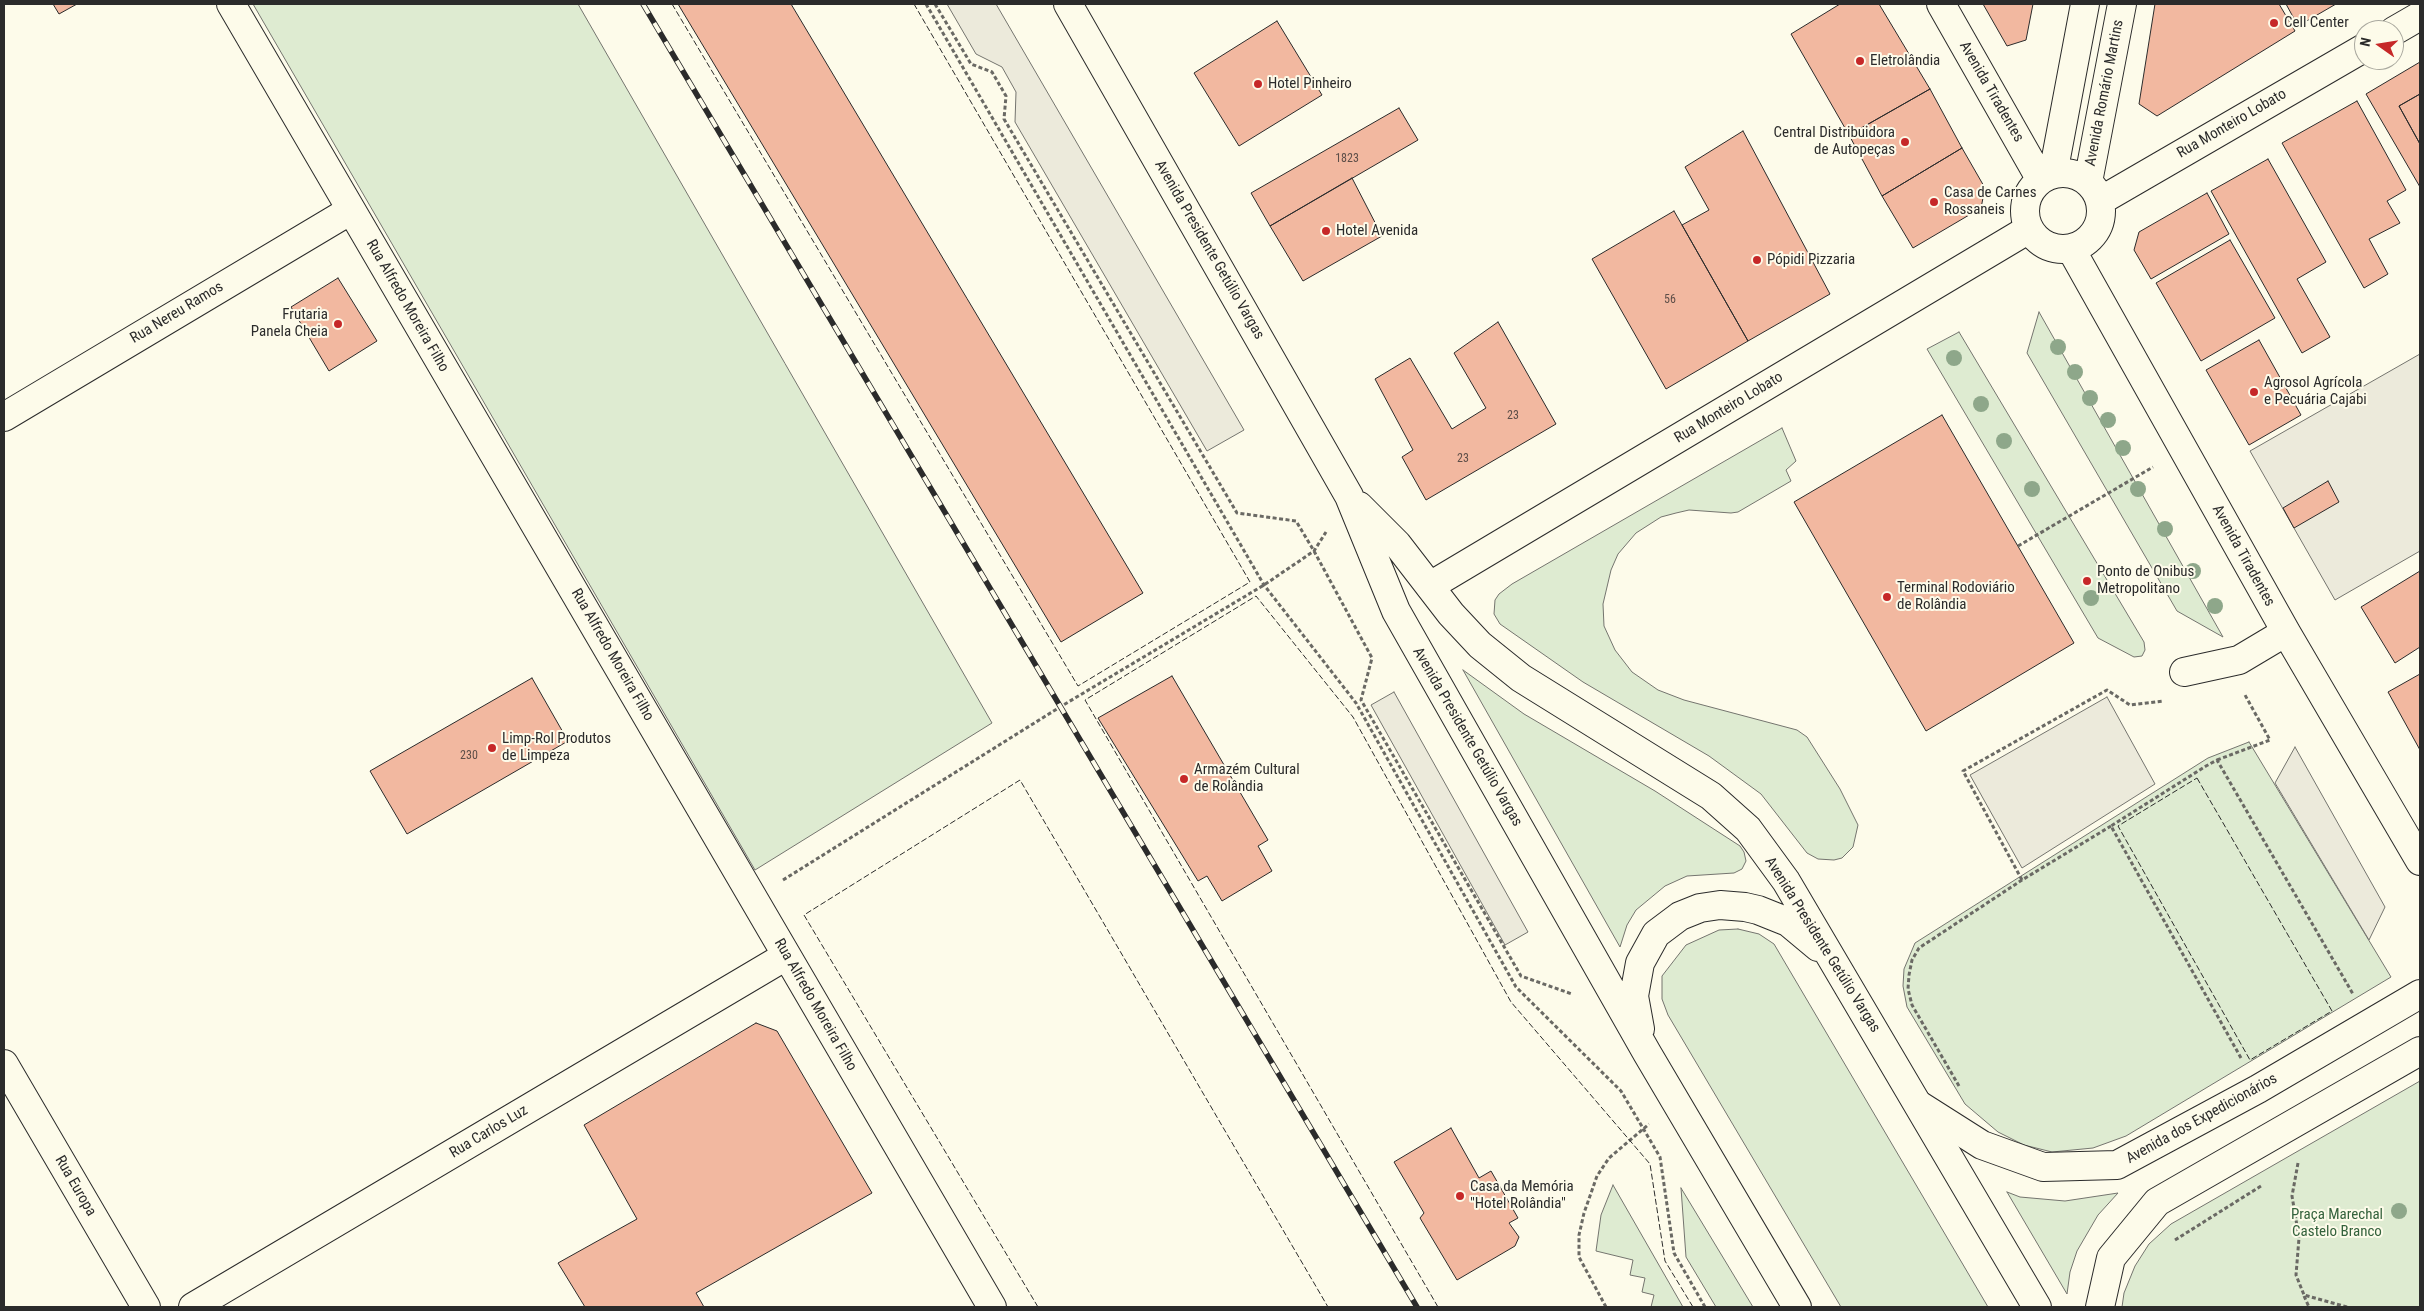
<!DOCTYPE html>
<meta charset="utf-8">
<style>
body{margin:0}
#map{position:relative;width:2424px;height:1311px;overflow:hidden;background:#fdfbea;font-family:"Roboto Condensed",sans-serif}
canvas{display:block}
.frame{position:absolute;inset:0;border:5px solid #2b2b2b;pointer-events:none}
.north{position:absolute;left:2354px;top:20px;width:50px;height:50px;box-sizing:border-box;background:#fdfbea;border:1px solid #a9a89e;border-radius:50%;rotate:283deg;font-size:14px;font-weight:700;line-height:20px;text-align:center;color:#2b2b2b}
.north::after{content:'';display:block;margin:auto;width:18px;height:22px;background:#c62828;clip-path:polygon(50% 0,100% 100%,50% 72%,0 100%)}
</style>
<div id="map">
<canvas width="2424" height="1311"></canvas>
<div class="frame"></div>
<div class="north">N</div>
</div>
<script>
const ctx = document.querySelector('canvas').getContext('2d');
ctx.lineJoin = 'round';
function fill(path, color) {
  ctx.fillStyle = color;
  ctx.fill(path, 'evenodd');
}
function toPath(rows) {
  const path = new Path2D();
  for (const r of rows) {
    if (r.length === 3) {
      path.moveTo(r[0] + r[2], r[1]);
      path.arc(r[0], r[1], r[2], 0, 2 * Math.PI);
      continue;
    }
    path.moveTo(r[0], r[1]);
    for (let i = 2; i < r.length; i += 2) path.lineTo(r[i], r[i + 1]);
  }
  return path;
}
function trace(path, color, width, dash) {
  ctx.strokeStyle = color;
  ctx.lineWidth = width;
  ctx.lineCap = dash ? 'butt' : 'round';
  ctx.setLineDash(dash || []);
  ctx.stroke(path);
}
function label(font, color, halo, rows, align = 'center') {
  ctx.font = font + ' "Roboto Condensed",sans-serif';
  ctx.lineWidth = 4;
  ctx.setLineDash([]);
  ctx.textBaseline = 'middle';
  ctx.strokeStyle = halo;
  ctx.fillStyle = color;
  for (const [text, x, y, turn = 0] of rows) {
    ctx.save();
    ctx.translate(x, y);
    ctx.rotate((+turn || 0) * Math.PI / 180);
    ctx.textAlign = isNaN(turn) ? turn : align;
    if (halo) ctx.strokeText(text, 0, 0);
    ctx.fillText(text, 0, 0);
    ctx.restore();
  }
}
const green = toPath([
 [253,4,578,4,992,723,755,870,253,4],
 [2039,312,2223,637,2177,611,2027,353,2039,312],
 [1959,332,2144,642,2145,650,2142,656,2134,657,2098,638,1927,349,1959,332],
 [1782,428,1796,461,1786,470,1791,481,1738,512,1731,513,1689,510,1676,513,1661,517,1636,533,1618,554,1611,570,1603,604,1604,626,1615,650,1632,672,1658,690,1684,700,1797,730,1807,737,1840,789,1858,825,1853,847,1842,858,1834,860,1818,859,1807,853,1761,794,1709,756,1583,682,1500,624,1494,614,1495,600,1499,594,1512,584,1782,428],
 [1463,670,1524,714,1655,791,1740,846,1744,852,1746,861,1742,869,1734,873,1687,876,1665,886,1636,910,1627,925,1620,947,1463,670],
 [2249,742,2391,977,2126,1136,2093,1148,2052,1152,2024,1145,1998,1132,1965,1104,1907,1007,1903,986,1904,969,1915,943,2208,758,2249,742],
 [1738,929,1759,934,1774,944,1988,1307,1841,1307,1668,1015,1662,999,1662,976,1686,945,1719,930,1738,929],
 [2420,1081,2420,1307,2122,1307,2124,1293,2135,1266,2149,1244,2171,1224,2420,1081],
 [1613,1185,1683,1307,1651,1307,1654,1295,1642,1292,1645,1278,1630,1275,1633,1260,1596,1251,1601,1215,1613,1185],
 [1681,1188,1753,1307,1716,1307,1686,1257,1681,1188],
 [2007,1192,2020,1197,2065,1201,2118,1193,2098,1215,2077,1251,2070,1272,2067,1294,2007,1192]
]);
fill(green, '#deebd1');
trace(green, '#74746e', 1);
const parking = toPath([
 [947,4,996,4,1244,430,1207,451,1015,122,1016,92,1002,67,976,54,947,4],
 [2420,354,2420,551,2335,600,2250,451,2420,354],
 [1394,692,1528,932,1505,945,1371,705,1394,692],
 [2107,697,2155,784,2022,868,1970,775,2107,697],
 [2295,747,2385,907,2369,940,2275,783,2295,747]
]);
fill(parking, '#eceadb');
trace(parking, '#74746e', 1);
const building = toPath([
 [53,4,77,4,59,14,53,4],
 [678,4,791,4,1143,593,1061,642,678,4],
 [1840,4,1879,4,1930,89,1849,135,1791,34,1840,4],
 [1983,4,2033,4,2026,40,2007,46,1983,4],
 [2155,4,2279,4,2295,31,2157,116,2139,104,2155,4],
 [2286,4,2336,4,2298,26,2286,4],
 [1277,21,1322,95,1239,146,1194,73,1277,21],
 [2420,62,2420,94,2399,106,2420,144,2420,187,2366,94,2420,62],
 [1930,89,1962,148,1882,196,1849,135,1930,89],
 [2420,94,2420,144,2399,106,2420,94],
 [2357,101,2406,190,2387,201,2400,223,2369,239,2388,274,2364,288,2282,143,2357,101],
 [1399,108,1418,140,1270,226,1251,193,1399,108],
 [1743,131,1830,294,1748,341,1682,225,1709,210,1685,167,1743,131],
 [1962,148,1985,188,1981,208,1913,248,1882,196,1962,148],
 [2268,159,2326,262,2297,279,2330,337,2302,353,2211,191,2268,159],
 [1352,178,1382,236,1303,281,1270,226,1352,178],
 [2207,193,2229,234,2151,279,2134,250,2139,232,2207,193],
 [1674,211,1748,341,1666,389,1592,259,1674,211],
 [2230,240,2275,318,2201,361,2156,283,2230,240],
 [338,278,377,341,329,371,291,307,338,278],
 [1498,322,1556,424,1426,500,1402,457,1413,450,1375,379,1410,358,1452,429,1486,408,1454,353,1498,322],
 [2259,340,2301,415,2249,445,2206,370,2259,340],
 [1942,415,2074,643,1926,731,1794,502,1942,415],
 [2328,481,2339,502,2294,528,2283,508,2328,481],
 [2420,571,2420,647,2395,663,2361,607,2420,571],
 [2420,674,2420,750,2388,692,2420,674],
 [1172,676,1268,840,1258,846,1272,871,1222,901,1207,876,1198,881,1098,718,1172,676],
 [532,678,568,741,407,834,370,771,532,678],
 [756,1023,777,1031,872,1193,696,1293,704,1307,585,1307,558,1263,637,1219,584,1125,756,1023],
 [1451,1128,1479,1178,1491,1171,1518,1218,1509,1223,1519,1237,1515,1246,1457,1280,1420,1218,1424,1213,1394,1162,1451,1128]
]);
fill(building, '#f2b8a0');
trace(building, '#2b2b2b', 1);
const minor = toPath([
 [231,4,992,1307],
 [1941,4,2041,180],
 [2394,31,2420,16],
 [2063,211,38],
 [2053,174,2085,4],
 [2088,182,2122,4],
 [2100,201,2364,48],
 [2071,249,2286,632,2420,861],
 [4,417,351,210],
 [1430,586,2029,229],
 [2184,672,2239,660,2286,632],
 [4,1064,146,1307],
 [1919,1105,1982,1145,2043,1167,2117,1165,2258,1089,2420,994],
 [193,1307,786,956],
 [2100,1307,2111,1258,2157,1202,2420,1051]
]);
const major = toPath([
 [1068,4,1349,496,1396,611,1647,1053,1797,1307],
 [1359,506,1397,544,1451,614,1480,645,1521,678,1711,796,1748,829,1786,881,2037,1307],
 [1640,1029,1634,996,1640,963,1656,934,1680,916,1700,908,1720,905,1745,907,1758,910,1788,922,1818,947]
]);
trace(minor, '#2b2b2b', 30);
trace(major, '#2b2b2b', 30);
trace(toPath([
 [926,4,1264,585,1356,703,1516,987,1621,1091,1660,1157,1674,1253,1705,1307],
 [935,4,971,64,992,72,1006,96,1004,119,1237,513,1296,521,1314,551,1372,658,1361,700,1521,976,1572,994],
 [2018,546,2153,467],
 [2217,760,2270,740,2245,695],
 [783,880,1060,707,1264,585,1314,551,1326,532],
 [2022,880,1963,771,2107,690,2130,705,2163,701],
 [2241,1058,2111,826,2206,766,2217,760,2353,994],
 [1959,1086,1912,1005,1908,989,1909,975,1912,960,1919,948,2022,880,2111,826],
 [2298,1163,2292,1196,2299,1238,2296,1275,2304,1295,2347,1307],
 [2175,1240,2261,1186],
 [2304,1296,2309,1307],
 [1606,1307,1579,1257,1579,1235,1584,1213,1597,1176,1609,1158,1649,1124]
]), '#6a6964', 3, [4, 2.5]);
trace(minor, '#fdfbea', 28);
trace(major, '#fdfbea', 28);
const rail = toPath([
 [643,4,1417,1307]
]);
trace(rail, '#2b2b2b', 5.5);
trace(rail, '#fdfbea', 4, [11]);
trace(toPath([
 [672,4,1078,686,1250,582,914,4],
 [2197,778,2332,1011,2250,1060,2118,826,2197,778],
 [1038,1307,804,915,1020,780,1328,1307],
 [1438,1307,1085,700,1256,596,1353,717,1511,1002,1650,1164,1665,1261,1693,1307]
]), '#2b2b2b', 1, [6, 2.5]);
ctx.fillStyle = '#8ea78a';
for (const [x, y] of [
 [2058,347],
 [1954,358],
 [2075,372],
 [2090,398],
 [1981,404],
 [2108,420],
 [2004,441],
 [2123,448],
 [2032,489],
 [2138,489],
 [2165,529],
 [2193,571],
 [2091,598],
 [2215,606],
 [2399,1211]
]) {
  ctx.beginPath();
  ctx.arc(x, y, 8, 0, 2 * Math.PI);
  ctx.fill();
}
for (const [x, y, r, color] of [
 [2274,23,5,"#c62828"],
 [1860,61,5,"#c62828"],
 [1258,84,5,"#c62828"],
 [1905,142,5,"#c62828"],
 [1934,202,5,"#c62828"],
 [1326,231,5,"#c62828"],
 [1757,260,5,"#c62828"],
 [338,324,5,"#c62828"],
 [2254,392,5,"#c62828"],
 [2087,581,5,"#c62828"],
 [1887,597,5,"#c62828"],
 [492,748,5,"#c62828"],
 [1184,779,5,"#c62828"],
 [1460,1196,5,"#c62828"]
]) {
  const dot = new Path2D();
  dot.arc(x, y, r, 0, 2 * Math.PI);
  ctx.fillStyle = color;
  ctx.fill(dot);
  trace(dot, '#fdfbea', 2);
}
label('12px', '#5d4e48', null, [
 ["1823",1347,159],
 ["56",1670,300],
 ["23",1513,416],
 ["23",1463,459],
 ["230",469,756]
]);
label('15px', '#2b2b2b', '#fdfbea', [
 ["Cell Center",2284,23],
 ["Eletrolândia",1870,61],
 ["Hotel Pinheiro",1268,84],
 ["Central Distribuidora",1895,133,"right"],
 ["de Autopeças",1895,150,"right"],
 ["Casa de Carnes",1944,193],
 ["Rossaneis",1944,210],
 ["Hotel Avenida",1336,231],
 ["Pópidi Pizzaria",1767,260],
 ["Frutaria",328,315,"right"],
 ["Panela Cheia",328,332,"right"],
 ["Agrosol Agrícola",2264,383],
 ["e Pecuária Cajabi",2264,400],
 ["Ponto de Onibus",2097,572],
 ["Metropolitano",2097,589],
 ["Terminal Rodoviário",1897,588],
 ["de Rolândia",1897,605],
 ["Limp-Rol Produtos",502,739],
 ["de Limpeza",502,756],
 ["Armazém Cultural",1194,770],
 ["de Rolândia",1194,787],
 ["Casa da Memória",1470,1187],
 ["\"Hotel Rolândia\"",1470,1204]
], 'left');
label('15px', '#2b2b2b', '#fdfbea', [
 ["Avenida Tiradentes",1991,92,60],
 ["Avenida Romário Martins",2105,93,-79],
 ["Rua Monteiro Lobato",2232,124,-30],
 ["Avenida Presidente Getúlio Vargas",1209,250,60],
 ["Rua Alfredo Moreira Filho",407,306,60],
 ["Rua Nereu Ramos",177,313,-31],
 ["Rua Monteiro Lobato",1729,408,-31],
 ["Avenida Tiradentes",2243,556,61],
 ["Rua Alfredo Moreira Filho",612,655,60],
 ["Avenida Presidente Getúlio Vargas",1467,737,60],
 ["Avenida Presidente Getúlio Vargas",1822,945,58],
 ["Rua Alfredo Moreira Filho",815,1005,60],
 ["Avenida dos Expedicionários",2202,1119,-29],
 ["Rua Carlos Luz",489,1132,-31],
 ["Rua Europa",75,1186,60]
]);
label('15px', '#34623c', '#fdfbea', [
 ["Praça Marechal",2337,1215],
 ["Castelo Branco",2337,1232]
]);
</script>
